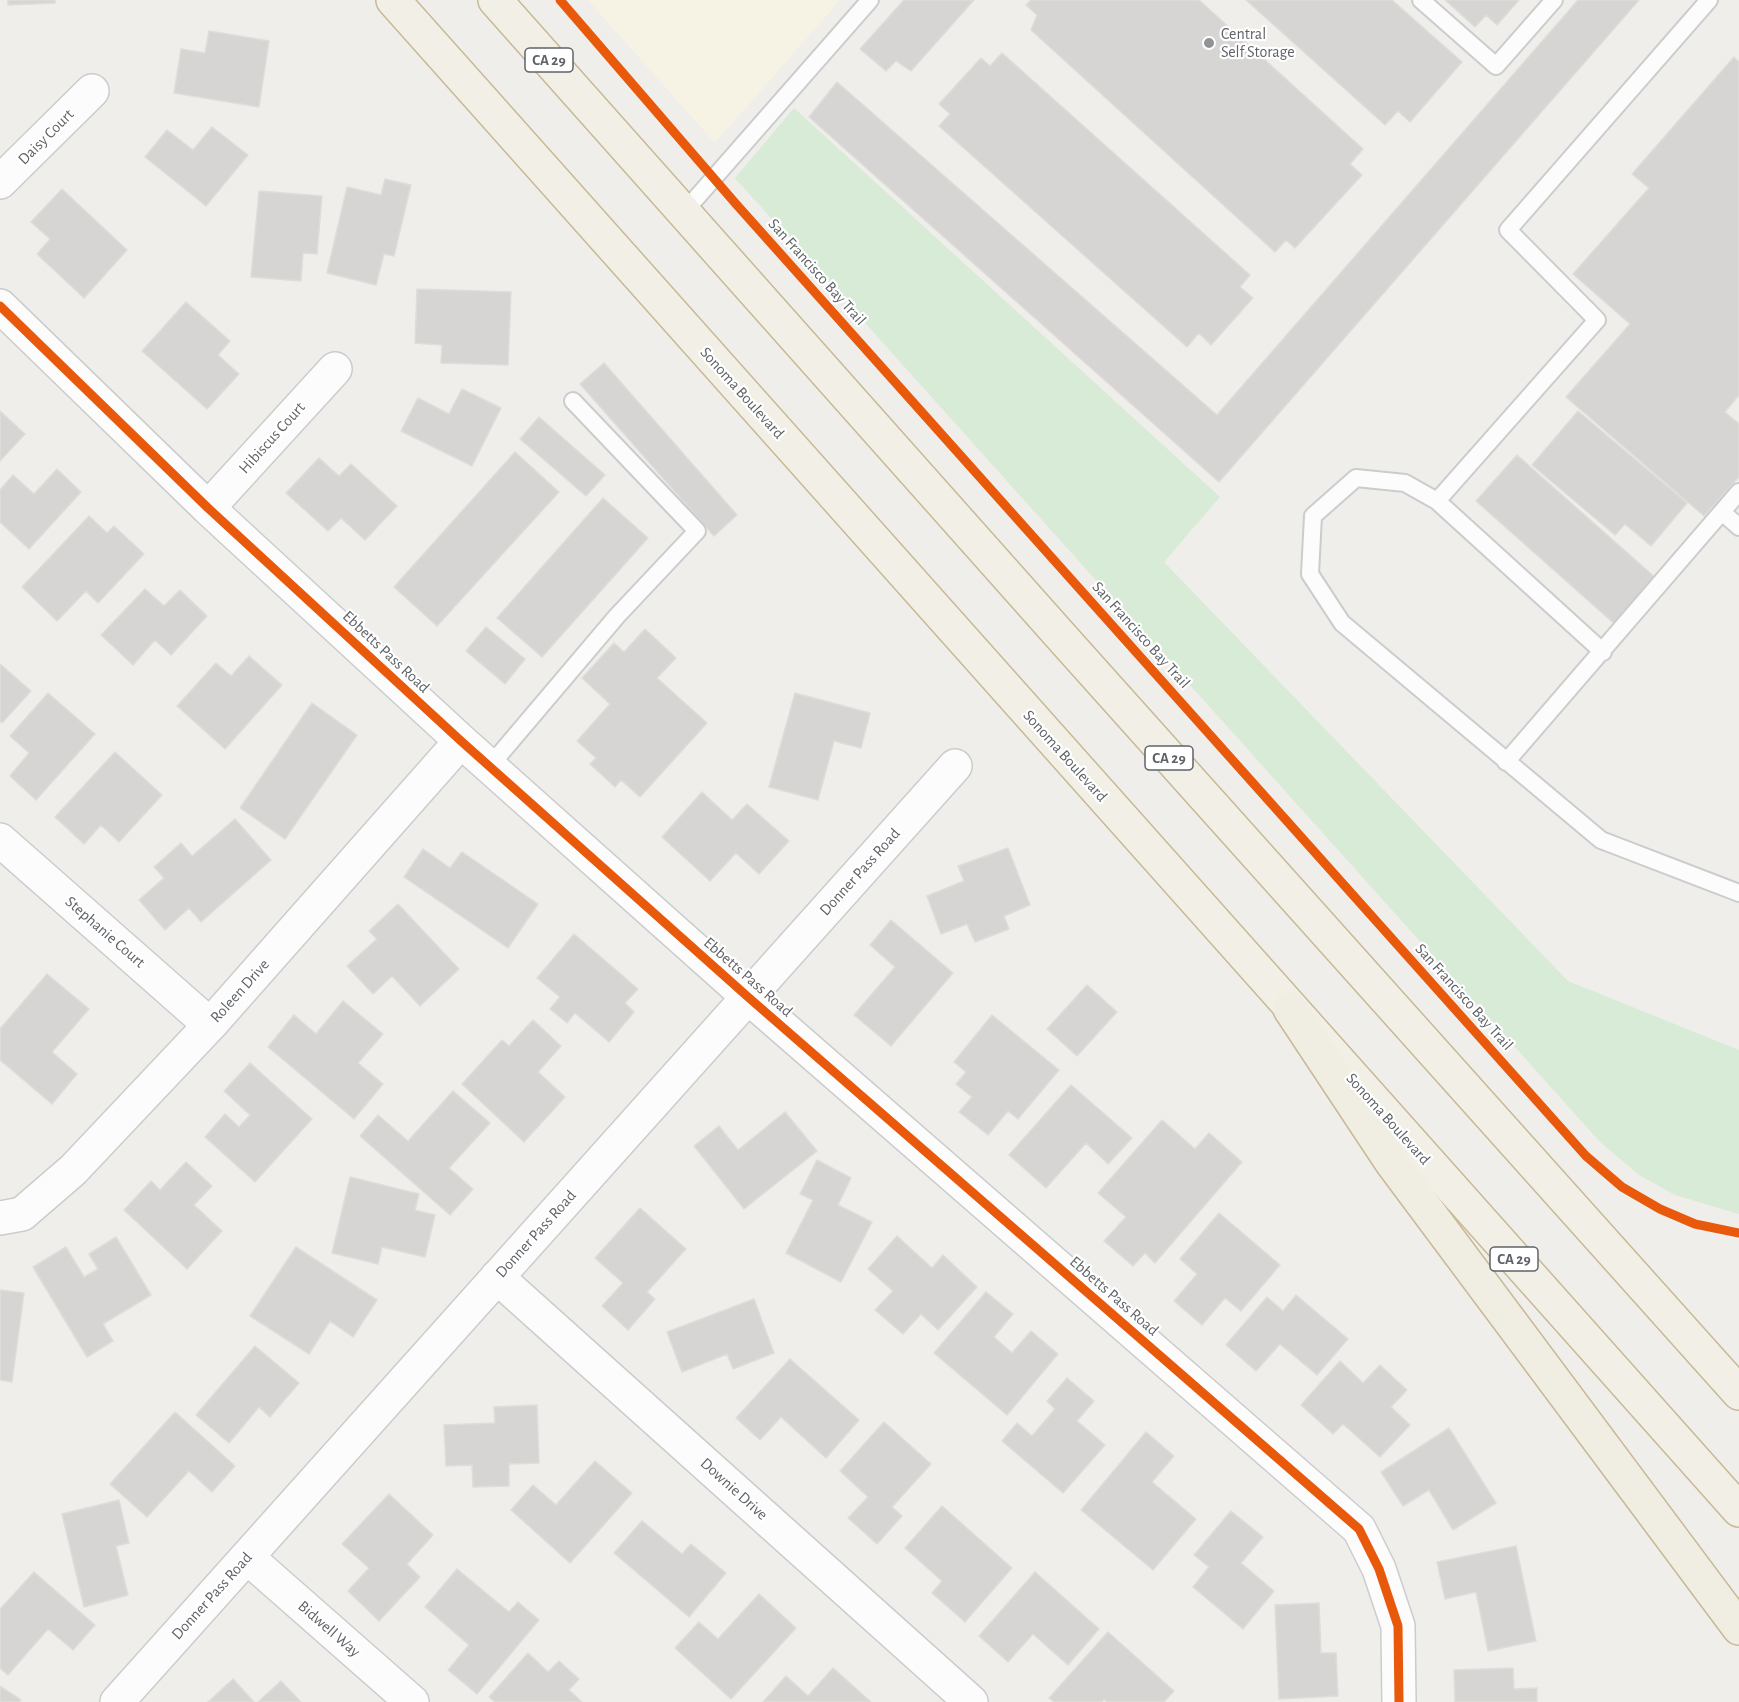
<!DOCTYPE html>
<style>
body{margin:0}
canvas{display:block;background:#efeeea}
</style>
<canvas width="1739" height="1702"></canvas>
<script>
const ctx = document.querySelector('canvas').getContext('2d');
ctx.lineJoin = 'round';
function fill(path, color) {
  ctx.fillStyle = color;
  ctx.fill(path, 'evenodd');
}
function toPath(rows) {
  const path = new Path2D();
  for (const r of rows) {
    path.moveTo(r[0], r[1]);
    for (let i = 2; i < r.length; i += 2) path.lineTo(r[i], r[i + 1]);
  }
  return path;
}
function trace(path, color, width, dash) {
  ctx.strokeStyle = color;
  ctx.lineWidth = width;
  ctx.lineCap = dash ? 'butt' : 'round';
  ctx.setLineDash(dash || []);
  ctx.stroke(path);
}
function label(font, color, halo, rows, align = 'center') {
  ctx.font = font + ' "Alegreya Sans",sans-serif';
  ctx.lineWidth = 4.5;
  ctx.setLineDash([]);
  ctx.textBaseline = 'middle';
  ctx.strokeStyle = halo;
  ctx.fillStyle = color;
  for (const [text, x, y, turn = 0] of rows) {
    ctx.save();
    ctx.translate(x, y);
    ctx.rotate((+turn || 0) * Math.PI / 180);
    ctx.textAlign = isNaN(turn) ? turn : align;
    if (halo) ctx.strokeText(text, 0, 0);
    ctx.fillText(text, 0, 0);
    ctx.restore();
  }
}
fill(toPath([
 [588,0,840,0,715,143]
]), '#f7f3e4');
fill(toPath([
 [794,108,1220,497,1164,562,1568,981,1739,1050,1739,1214,1675,1195,1639,1175,1601,1143,735,178]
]), '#d8ebd6');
const building = toPath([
 [8,0,55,0,55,3,8,5,8,0],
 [904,0,974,0,911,71,896,61,886,71,860,49,904,0],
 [1031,0,1199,0,1363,149,1350,164,1362,175,1295,248,1286,240,1275,252,1031,30,1037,15,1026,5,1031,0],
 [1246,0,1392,0,1462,62,1410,122,1398,111,1385,125,1246,0],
 [1445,0,1519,0,1497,25,1486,15,1475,27,1445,0],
 [1578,0,1639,0,1219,482,809,117,837,82,1217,415,1578,0],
 [209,31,269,41,259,107,174,93,181,49,205,53,209,31],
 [1002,53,1250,275,1240,287,1253,298,1211,345,1199,333,1187,347,939,126,950,114,939,104,981,58,990,66,1002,53],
 [1734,57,1739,62,1739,395,1725,412,1739,424,1739,477,1704,516,1566,397,1630,324,1573,274,1649,188,1632,174,1734,57],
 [212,127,248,155,206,206,145,157,167,130,193,150,212,127],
 [385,179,411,185,394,256,384,254,376,285,327,273,347,187,381,195,385,179],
 [62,189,127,250,84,298,37,254,50,239,31,222,62,189],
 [259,191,322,196,317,254,303,253,301,281,251,277,259,191],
 [417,289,511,292,508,365,441,363,442,345,415,343,417,289],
 [186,302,230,341,218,355,239,374,207,409,142,351,186,302],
 [604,363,737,515,714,536,580,384,604,363],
 [462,389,501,408,472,466,401,431,418,398,449,414,462,389],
 [0,411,25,434,0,461,0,411],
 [1578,411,1687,503,1651,546,1625,524,1615,535,1532,465,1578,411],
 [539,417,605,475,586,496,520,439,539,417],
 [515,452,559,492,437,626,394,587,515,452],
 [1517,455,1658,580,1618,627,1476,501,1517,455],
 [319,458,339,476,351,464,397,506,365,540,341,518,328,531,286,493,319,458],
 [57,469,81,492,29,549,0,522,0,490,13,475,34,494,57,469],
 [603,498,648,538,542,657,497,618,603,498],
 [89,516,107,533,114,526,144,554,98,603,86,591,57,621,22,587,89,516],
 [145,589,164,606,180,590,207,616,171,655,155,640,133,665,101,635,145,589],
 [486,627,525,659,505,684,466,651,486,627],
 [645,629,676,658,657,678,707,723,640,797,621,780,615,787,590,764,596,758,577,741,610,704,582,678,614,643,624,652,645,629],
 [249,656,282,685,225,749,177,706,216,663,231,676,249,656],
 [0,664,31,691,2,723,0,721,0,664],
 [48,693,95,734,36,800,10,776,29,753,10,736,48,693],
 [795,693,870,713,861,748,834,741,818,800,769,787,795,693],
 [312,703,357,735,285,839,240,808,312,703],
 [115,752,162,795,119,842,101,825,84,844,55,817,115,752],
 [702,792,732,820,747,804,789,841,759,874,736,853,710,881,662,837,702,792],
 [235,819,271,860,201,922,189,908,165,930,139,900,164,878,154,867,181,843,192,856,235,819],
 [1008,848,1030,905,1004,916,1009,929,975,942,967,924,941,934,927,896,964,881,958,866,1008,848],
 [423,849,450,868,462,852,538,904,508,948,404,877,423,849],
 [398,904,459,969,420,1006,392,976,373,994,347,966,377,939,369,931,398,904],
 [891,920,953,973,891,1046,854,1015,895,967,870,945,891,920],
 [574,934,638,989,625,1003,634,1012,609,1042,575,1013,567,1023,550,1009,560,997,537,978,574,934],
 [47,974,89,1009,52,1052,77,1074,52,1104,0,1060,0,1029,47,974],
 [1087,985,1117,1012,1077,1056,1047,1029,1087,985],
 [343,1001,383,1034,358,1063,383,1084,354,1119,268,1047,294,1015,316,1034,343,1001],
 [992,1015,1059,1070,1018,1119,1008,1111,988,1135,959,1112,972,1097,956,1084,966,1072,954,1062,992,1015],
 [533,1020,561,1046,538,1072,565,1097,524,1142,462,1084,502,1040,509,1046,533,1020],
 [250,1063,312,1119,255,1182,205,1137,225,1114,239,1127,250,1115,224,1091,250,1063],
 [1071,1085,1132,1138,1108,1164,1086,1143,1046,1188,1009,1155,1071,1085],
 [453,1091,490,1123,449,1168,473,1189,450,1215,360,1136,378,1115,408,1141,453,1091],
 [785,1112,817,1151,744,1209,694,1146,719,1126,738,1150,785,1112],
 [1162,1120,1195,1149,1209,1133,1242,1162,1155,1263,1145,1253,1133,1266,1104,1241,1126,1217,1098,1193,1162,1120],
 [817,1160,851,1178,838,1205,872,1222,841,1282,786,1253,813,1200,800,1194,817,1160],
 [186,1162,212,1186,194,1205,222,1231,187,1269,124,1210,151,1181,160,1190,186,1162],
 [350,1177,419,1194,415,1210,435,1215,425,1257,382,1247,378,1264,332,1253,350,1177],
 [640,1208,686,1249,647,1292,655,1299,628,1330,602,1306,623,1283,595,1258,640,1208],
 [1219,1213,1280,1265,1241,1311,1225,1298,1202,1325,1174,1301,1197,1274,1180,1259,1219,1213],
 [897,1236,932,1268,943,1255,977,1287,938,1330,921,1314,903,1334,875,1310,893,1291,868,1269,897,1236],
 [116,1237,151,1295,103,1324,113,1341,87,1357,33,1267,66,1247,84,1277,98,1269,89,1254,116,1237],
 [296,1247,377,1300,353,1337,330,1321,309,1354,250,1316,296,1247],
 [0,1290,24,1293,12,1382,0,1380,0,1290],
 [986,1292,1013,1314,994,1337,1012,1353,1031,1331,1058,1354,1007,1415,934,1353,986,1292],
 [1296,1295,1348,1339,1317,1375,1280,1344,1256,1371,1226,1345,1267,1297,1283,1311,1296,1295],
 [754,1299,774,1353,733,1369,727,1354,682,1372,667,1332,754,1299],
 [255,1346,299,1383,270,1417,259,1407,229,1443,196,1415,255,1346],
 [790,1359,859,1420,826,1458,781,1417,760,1440,736,1418,790,1359],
 [1340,1361,1363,1383,1380,1365,1407,1390,1391,1407,1410,1425,1380,1457,1343,1424,1333,1434,1301,1405,1340,1361],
 [1067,1378,1094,1401,1077,1421,1105,1445,1063,1493,1002,1441,1017,1423,1032,1436,1055,1409,1047,1401,1067,1378],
 [537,1405,539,1463,509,1464,509,1486,473,1487,472,1465,446,1466,444,1425,495,1423,494,1407,537,1405],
 [175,1412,235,1466,212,1492,189,1471,147,1517,110,1484,175,1412],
 [884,1422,931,1464,892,1507,902,1516,877,1544,848,1518,868,1497,840,1471,884,1422],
 [1449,1428,1496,1503,1453,1530,1429,1490,1403,1506,1381,1472,1449,1428],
 [1146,1432,1174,1456,1152,1482,1196,1519,1153,1570,1081,1510,1146,1432],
 [595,1461,632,1493,570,1563,511,1510,533,1485,556,1505,595,1461],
 [389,1494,433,1535,407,1564,420,1577,379,1621,348,1591,369,1568,342,1544,389,1494],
 [119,1500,129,1543,116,1546,128,1595,84,1607,62,1514,119,1500],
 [942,1506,1012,1568,965,1622,932,1593,942,1581,905,1548,942,1506],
 [1231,1511,1263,1537,1241,1563,1274,1591,1243,1629,1193,1587,1209,1567,1194,1555,1231,1511],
 [642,1521,682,1554,691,1544,726,1573,689,1617,614,1553,642,1521],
 [1516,1546,1536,1641,1488,1651,1476,1592,1445,1599,1437,1562,1516,1546],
 [457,1569,509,1612,518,1602,539,1620,477,1694,448,1670,469,1645,425,1607,457,1569],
 [34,1572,95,1625,73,1650,48,1629,8,1675,0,1668,0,1609,34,1572],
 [1035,1572,1099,1629,1068,1665,1033,1634,1008,1662,979,1636,1035,1572],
 [759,1594,796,1628,731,1699,675,1648,699,1622,718,1639,759,1594],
 [1319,1603,1321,1653,1336,1653,1338,1696,1279,1699,1275,1605,1319,1603],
 [1108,1632,1174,1691,1164,1702,1107,1702,1104,1699,1102,1702,1054,1702,1049,1698,1108,1632],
 [528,1653,548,1672,559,1661,579,1679,569,1690,582,1702,495,1702,489,1697,528,1653],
 [833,1668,871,1702,763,1702,786,1676,808,1696,833,1668],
 [1513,1668,1514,1689,1537,1688,1537,1702,1455,1702,1454,1670,1513,1668],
 [233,1679,254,1702,208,1702,233,1679],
 [281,1681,301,1702,258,1702,281,1681],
 [0,1686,21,1700,19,1702,0,1702,0,1686]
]);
fill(building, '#d6d5d3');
trace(building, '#deddd9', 1.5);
const service = toPath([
 [1421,0,1496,66,1554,0],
 [684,212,870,0],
 [1437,501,1597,320,1508,230,1709,0],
 [1722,512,1739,527],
 [1603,652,1437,501,1405,483,1356,478,1313,516,1310,574,1342,623,1601,840,1739,893],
 [1506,762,1739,492],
 [489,767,617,616,697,531,573,401]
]);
const minor = toPath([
 [0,182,92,91],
 [0,306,208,508,461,741,748,997,1359,1529,1379,1569,1398,1626,1399,1702],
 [208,508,335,369],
 [0,840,210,1025],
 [0,1218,22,1214,73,1170,210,1025,461,741],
 [497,1277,971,1702],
 [247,1557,412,1702],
 [117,1702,955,766]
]);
const trunk = toPath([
 [393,0,1739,1510],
 [495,0,1067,643,1739,1393]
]);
const motorway = toPath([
 [1290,1009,1392,1163,1739,1628]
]);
trace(service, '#cbcccc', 20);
trace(minor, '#cbcccc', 36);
trace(trunk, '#c8b996', 36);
trace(motorway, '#c8b996', 36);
trace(service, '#fdfcfc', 16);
trace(minor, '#fdfcfc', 33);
trace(trunk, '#f2f0e6', 33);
trace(motorway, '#f0ede3', 33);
trace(toPath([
 [560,0,736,204,1586,1156,1622,1187,1660,1209,1695,1224,1739,1233],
 [0,306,208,508,461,741,748,997,1359,1529,1379,1569,1398,1626,1399,1702]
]), '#e8590c', 9);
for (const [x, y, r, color] of [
 [1209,43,6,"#919496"]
]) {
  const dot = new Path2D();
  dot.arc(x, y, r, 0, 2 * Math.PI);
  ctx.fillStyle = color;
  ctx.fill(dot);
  trace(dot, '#fff', 2);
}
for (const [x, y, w] of [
 [549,60,48],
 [1169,758,48],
 [1514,1259,48]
]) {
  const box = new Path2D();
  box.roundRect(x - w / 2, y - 12, w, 24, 4.5);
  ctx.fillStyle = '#fff';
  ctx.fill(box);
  trace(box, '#5f6368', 1.5);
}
label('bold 15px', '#5f6368', null, [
 ["CA 29",549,60],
 ["CA 29",1169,758],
 ["CA 29",1514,1259]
]);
label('16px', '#5f6368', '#fff', [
 ["Central",1221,34],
 ["Self Storage",1221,52]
], 'left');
label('16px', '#5f6368', '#fff', [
 ["Daisy Court",46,137,-45],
 ["San Francisco Bay Trail",817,272,48],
 ["Sonoma Boulevard",742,393,48],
 ["Hibiscus Court",272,438,-48],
 ["San Francisco Bay Trail",1141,635,48],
 ["Ebbetts Pass Road",386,652,43],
 ["Sonoma Boulevard",1065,756,48],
 ["Donner Pass Road",860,872,-48],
 ["Stephanie Court",105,932,41],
 ["Ebbetts Pass Road",748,977,41],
 ["Roleen Drive",240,991,-48],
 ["San Francisco Bay Trail",1464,997,48],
 ["Sonoma Boulevard",1388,1119,48],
 ["Donner Pass Road",536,1234,-48],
 ["Ebbetts Pass Road",1114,1296,41],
 ["Downie Drive",734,1489,42],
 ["Donner Pass Road",212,1596,-48],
 ["Bidwell Way",329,1629,41]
]);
</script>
